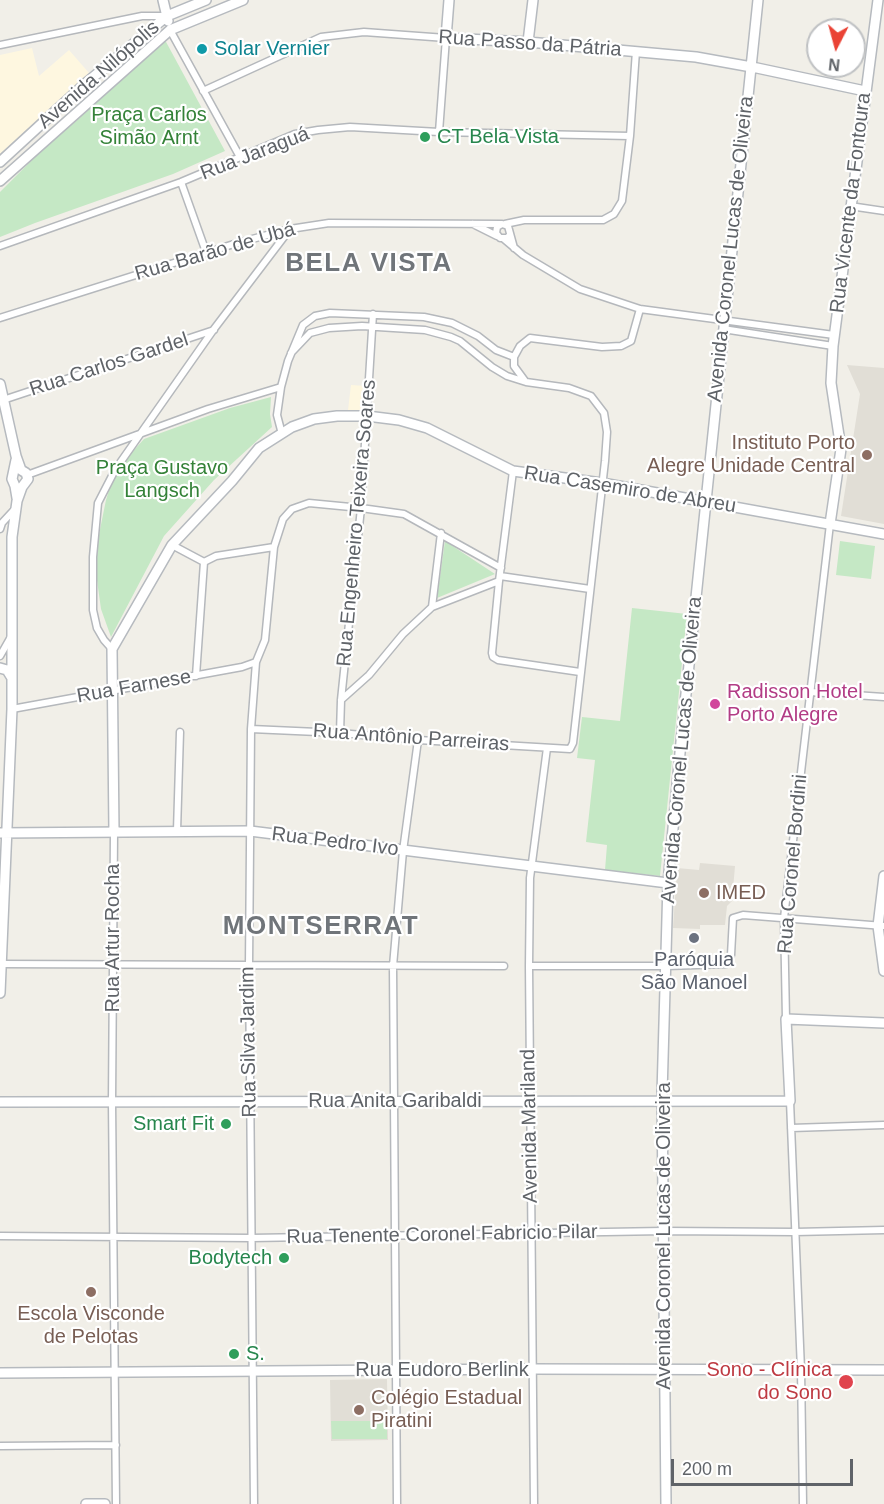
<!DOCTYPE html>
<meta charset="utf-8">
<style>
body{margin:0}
#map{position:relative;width:884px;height:1504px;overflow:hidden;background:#f1efe8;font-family:Helvetica,sans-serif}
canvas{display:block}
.north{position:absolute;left:806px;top:18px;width:60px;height:60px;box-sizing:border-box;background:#fff;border:2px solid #bfc1c3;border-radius:50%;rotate:186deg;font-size:16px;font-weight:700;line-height:24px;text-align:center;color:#5f6368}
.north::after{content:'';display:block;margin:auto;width:21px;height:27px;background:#ea4335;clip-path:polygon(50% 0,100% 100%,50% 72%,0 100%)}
.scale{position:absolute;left:671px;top:1459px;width:182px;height:27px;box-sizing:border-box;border:3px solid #5f6368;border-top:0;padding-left:8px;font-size:18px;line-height:21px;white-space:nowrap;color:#5f6368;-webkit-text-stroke:4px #fff;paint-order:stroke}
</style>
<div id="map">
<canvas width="884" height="1504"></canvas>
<div class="north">N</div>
<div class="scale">200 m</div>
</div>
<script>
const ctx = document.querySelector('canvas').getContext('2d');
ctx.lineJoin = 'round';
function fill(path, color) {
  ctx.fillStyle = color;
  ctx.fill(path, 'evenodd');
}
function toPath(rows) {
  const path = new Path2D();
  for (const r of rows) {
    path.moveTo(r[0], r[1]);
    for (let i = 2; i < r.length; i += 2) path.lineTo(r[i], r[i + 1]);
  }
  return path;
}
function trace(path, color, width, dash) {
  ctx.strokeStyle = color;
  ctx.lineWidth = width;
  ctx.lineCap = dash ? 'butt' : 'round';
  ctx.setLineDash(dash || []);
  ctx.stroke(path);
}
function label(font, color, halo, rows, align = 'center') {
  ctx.font = font + ' Helvetica,sans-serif';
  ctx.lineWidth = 4.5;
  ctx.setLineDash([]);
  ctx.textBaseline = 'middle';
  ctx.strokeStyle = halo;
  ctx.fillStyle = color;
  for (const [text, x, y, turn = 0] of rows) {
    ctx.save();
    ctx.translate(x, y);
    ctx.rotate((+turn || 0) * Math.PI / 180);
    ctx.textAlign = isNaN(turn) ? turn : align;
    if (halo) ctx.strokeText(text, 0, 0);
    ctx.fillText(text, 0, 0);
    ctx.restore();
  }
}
fill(toPath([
 [32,48,39,76,69,50,89,73,0,154,0,55],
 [351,385,366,386,364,411,348,410]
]), '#fef7e0');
fill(toPath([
 [847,365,884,368,884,524,841,516,860,394],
 [700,863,735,866,732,901,727,906,725,925,700,925,700,929,673,928,677,868,699,870],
 [387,1379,388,1440,331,1441,330,1380]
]), '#e1ded6');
fill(toPath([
 [165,40,225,151,173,174,35,223,0,237,0,192,47,145,75,122],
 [271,397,270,414,272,427,214,480,164,536,111,637,101,609,94,559,106,500,115,471,144,439,230,408],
 [445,541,495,574,437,598],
 [840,541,875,546,871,579,836,575],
 [632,608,687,614,660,876,605,870,607,845,586,842,595,760,577,758,582,717,620,721],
 [331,1421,387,1421,387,1439,332,1439]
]), '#c5e8c5');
const street = toPath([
 [170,30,240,157],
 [0,45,142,16,166,16],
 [203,91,321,37,364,32,446,38,439,132],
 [181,182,206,252],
 [850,206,884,211],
 [473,224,497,236],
 [505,224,524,220,603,220,614,214,622,201,630,136,636,51],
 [510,235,507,238,500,238,496,233,497,227,502,224,508,226,514,248],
 [504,239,523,255,580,289,640,309,834,335],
 [0,246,181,182,295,134,318,130,350,127,439,132,630,136],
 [0,318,237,243,290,229,329,223,502,224],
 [723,329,833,346],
 [525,381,514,366,514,357,520,346,530,338,602,347,621,346,631,341,640,309],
 [3,400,214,330],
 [282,434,277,415,281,387,288,361,303,325,315,316,330,313,424,317,452,323,478,336,496,350,514,357],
 [513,471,499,581,492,653,493,657,498,660,580,672],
 [27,475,208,409,281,387],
 [0,529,2,523,14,510],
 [172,545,204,562,216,556,274,547],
 [500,576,590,589],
 [432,607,441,533],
 [112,649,104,640,97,628,93,610,93,557,98,503,115,470,214,329,290,229],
 [0,656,12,635],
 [196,676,204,562],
 [810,692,884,697],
 [341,700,369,675,403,634,432,607,499,581],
 [12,709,242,667,256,662],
 [251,729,340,733,418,740,570,749,573,743,605,461,607,432,604,413,591,396,569,388,526,382,507,376,492,367,460,341,451,337,425,330,362,326,329,328,310,333,291,353],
 [340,733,341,700,361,508,373,314],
 [177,831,180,732],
 [114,832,112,1102,116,1504],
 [0,964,504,966],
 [529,966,667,966,727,964,731,955,733,918,743,915,884,926],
 [786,1019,784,918,830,524],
 [790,1101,801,1370,803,1504],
 [791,1128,884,1125],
 [0,1236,251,1238,664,1231,795,1232,884,1230],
 [0,1446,116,1445],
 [254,1504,249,965,251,729,256,662,265,640,274,547,283,519,292,509,309,503,361,508,404,514,501,568],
 [397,1504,393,966,403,851,418,740],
 [534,1504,529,966,530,878,547,748]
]);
const secondary = toPath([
 [163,0,168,21],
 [449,0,446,38,528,42,696,57,757,68,865,91],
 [528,42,533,0],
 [0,162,86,83,167,16,206,0],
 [0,181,170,30,243,0],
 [0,384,16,456,21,470,26,473,28,479,22,487,17,501,12,537,12,709,0,993],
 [16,460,12,479,15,486,17,498],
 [830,524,841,449,831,383,833,346,878,0],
 [0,668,7,670,12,678],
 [114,832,112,649,172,545,232,481,259,448,292,427,314,419,337,416,367,416,399,420,427,428,513,471,602,483,884,534],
 [0,833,250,831,668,883],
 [884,876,878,926,884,971],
 [0,1102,790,1101,786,1019,884,1023],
 [0,1373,533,1369,884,1370],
 [86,1504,105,1504],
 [666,1504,662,1094,668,883,681,742,758,0]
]);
trace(street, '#b5b8bc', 9);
trace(secondary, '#b6babf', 12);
trace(street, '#fff', 6);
trace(secondary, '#fff', 9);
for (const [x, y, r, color] of [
 [202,49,6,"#0f9aa8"],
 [425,137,6,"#2e9e5b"],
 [867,455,6,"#8d6e63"],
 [715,704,6,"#d1479c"],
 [704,893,6,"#8d6e63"],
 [694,938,6,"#6b7280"],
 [226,1124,6,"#2e9e5b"],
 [284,1258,6,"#2e9e5b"],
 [91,1292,6,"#8d6e63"],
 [234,1354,6,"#2e9e5b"],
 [846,1382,8,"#e0444e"],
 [359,1410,6,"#8d6e63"]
]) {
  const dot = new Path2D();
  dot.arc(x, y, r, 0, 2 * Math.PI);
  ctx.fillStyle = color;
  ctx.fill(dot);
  trace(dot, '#fff', 2);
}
label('20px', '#5f6368', '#fff', [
 ["Rua Passo da Pátria",530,44,4],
 ["Avenida Nilópolis",99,75,-41],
 ["Rua Jaraguá",255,154,-21],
 ["Rua Vicente da Fontoura",851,203,-83],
 ["Avenida Coronel Lucas de Oliveira",731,249,-84],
 ["Rua Barão de Ubá",215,252,-16],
 ["Rua Carlos Gardel",109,365,-18],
 ["Rua Casemiro de Abreu",630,490,9],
 ["Rua Engenheiro Teixeira Soares",357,523,-85],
 ["Rua Farnese",134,687,-10],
 ["Rua Antônio Parreiras",411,738,4],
 ["Avenida Coronel Lucas de Oliveira",682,750,-85],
 ["Rua Pedro Ivo",335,842,7],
 ["Rua Coronel Bordini",793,864,-85],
 ["Rua Artur Rocha",113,938,-90],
 ["Rua Silva Jardim",249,1042,-91],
 ["Rua Anita Garibaldi",395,1101],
 ["Avenida Mariland",530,1126,-91],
 ["Rua Tenente Coronel Fabricio Pilar",442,1235,-1],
 ["Avenida Coronel Lucas de Oliveira",664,1236,-90],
 ["Rua Eudoro Berlink",442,1370]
]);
label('20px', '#0d838f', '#fff', [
 ["Solar Vernier",214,49]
], 'left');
label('20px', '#348238', '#fff', [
 ["Praça Carlos",149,115],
 ["Simão Arnt",149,138],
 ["Praça Gustavo",162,468],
 ["Langsch",162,491]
]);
label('20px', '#27864d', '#fff', [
 ["CT Bela Vista",437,137],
 ["Smart Fit",214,1124,"right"],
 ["Bodytech",272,1258,"right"],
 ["S.",246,1354]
], 'left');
label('20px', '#785e54', '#fff', [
 ["Instituto Porto",855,443,"right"],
 ["Alegre Unidade Central",855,466,"right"],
 ["IMED",716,893],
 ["Escola Visconde",91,1314,"center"],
 ["de Pelotas",91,1337,"center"],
 ["Colégio Estadual",371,1398],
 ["Piratini",371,1421]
], 'left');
label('20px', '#b23c85', '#fff', [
 ["Radisson Hotel",727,692],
 ["Porto Alegre",727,715]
], 'left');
label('20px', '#5b616d', '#fff', [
 ["Paróquia",694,960],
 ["São Manoel",694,983]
]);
label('20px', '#be3a42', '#fff', [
 ["Sono - Clínica",832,1370],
 ["do Sono",832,1393]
], 'right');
ctx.letterSpacing = '1.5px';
label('bold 26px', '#70757a', '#fff', [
 ["BELA VISTA",369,264],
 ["MONTSERRAT",321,927]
]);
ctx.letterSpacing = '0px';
</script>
